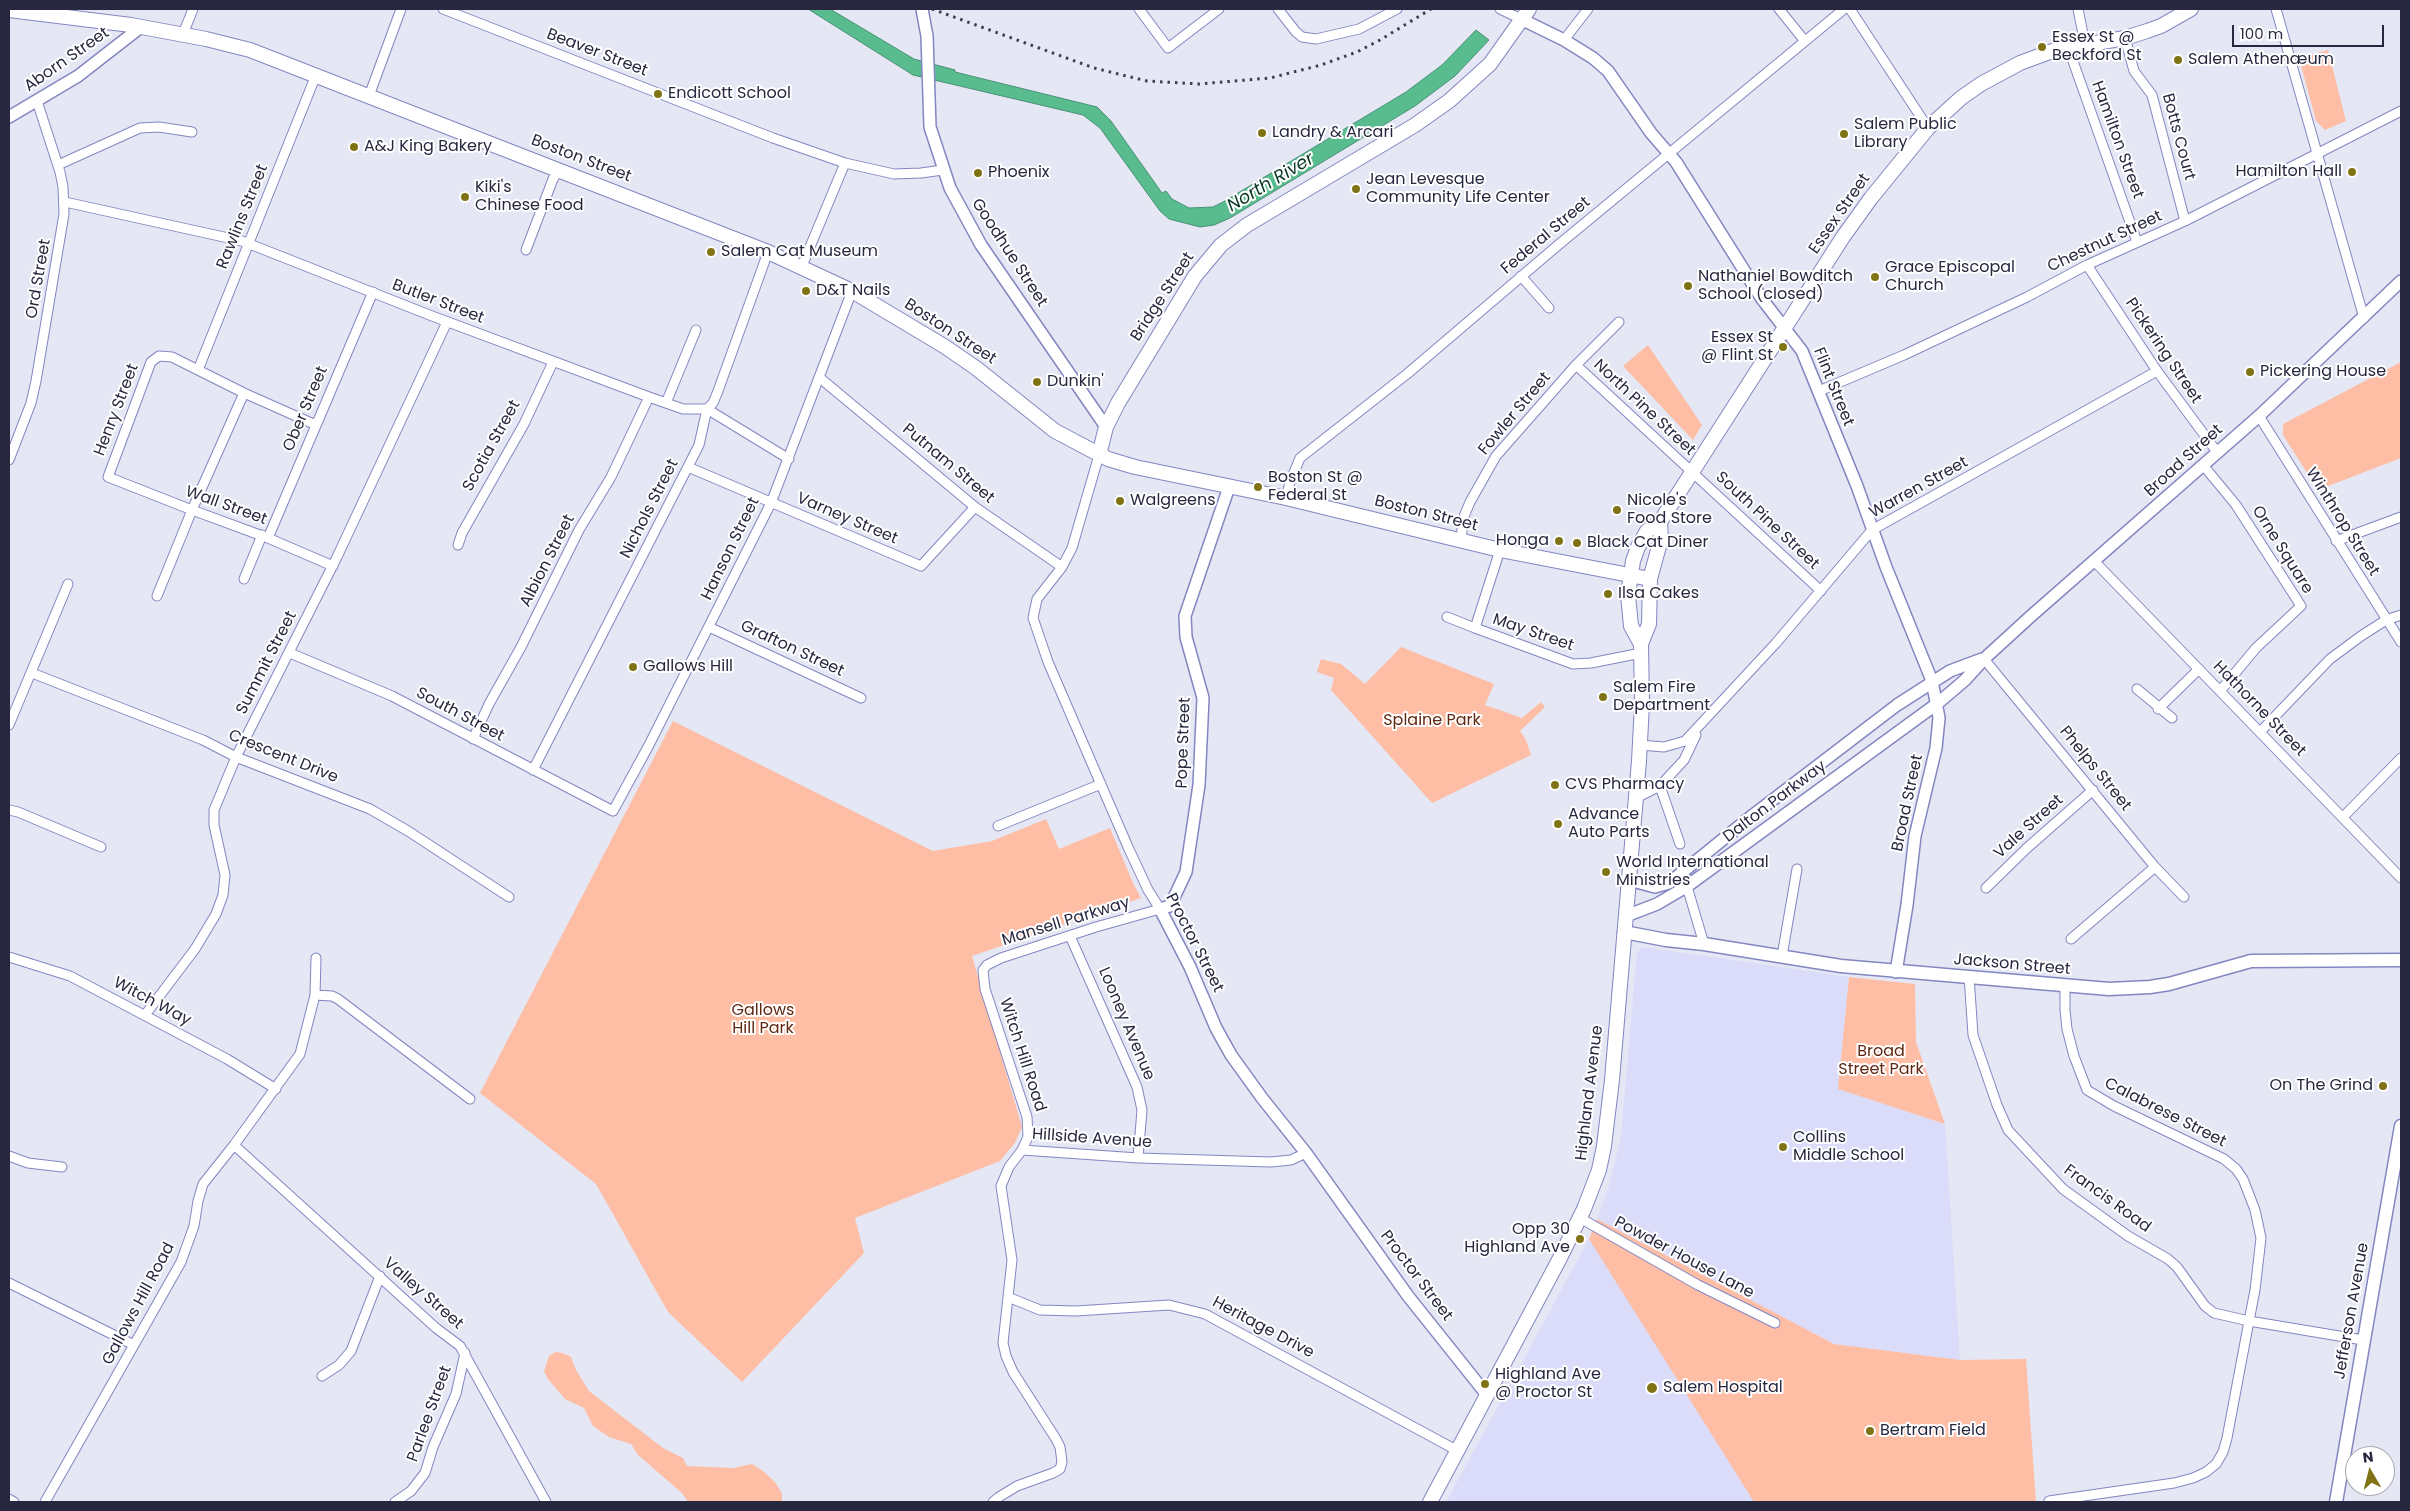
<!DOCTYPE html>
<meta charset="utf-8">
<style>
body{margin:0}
#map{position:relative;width:2410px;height:1511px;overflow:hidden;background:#e5e7f4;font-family:Poppins,sans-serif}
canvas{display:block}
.frame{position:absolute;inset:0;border:10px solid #272840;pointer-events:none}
.north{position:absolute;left:2345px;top:1446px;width:50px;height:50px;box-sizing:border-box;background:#fff;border:1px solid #a9a9b3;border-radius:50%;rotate:352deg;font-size:14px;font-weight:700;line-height:20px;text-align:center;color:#272840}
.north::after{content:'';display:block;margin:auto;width:18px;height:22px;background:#807315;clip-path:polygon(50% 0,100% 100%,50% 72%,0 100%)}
.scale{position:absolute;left:2232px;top:25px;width:152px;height:22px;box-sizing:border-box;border:2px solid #272840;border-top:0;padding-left:6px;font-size:15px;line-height:18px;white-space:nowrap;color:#272840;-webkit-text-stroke:4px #fff;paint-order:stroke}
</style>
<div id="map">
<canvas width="2410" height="1511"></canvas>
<div class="frame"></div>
<div class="north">N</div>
<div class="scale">100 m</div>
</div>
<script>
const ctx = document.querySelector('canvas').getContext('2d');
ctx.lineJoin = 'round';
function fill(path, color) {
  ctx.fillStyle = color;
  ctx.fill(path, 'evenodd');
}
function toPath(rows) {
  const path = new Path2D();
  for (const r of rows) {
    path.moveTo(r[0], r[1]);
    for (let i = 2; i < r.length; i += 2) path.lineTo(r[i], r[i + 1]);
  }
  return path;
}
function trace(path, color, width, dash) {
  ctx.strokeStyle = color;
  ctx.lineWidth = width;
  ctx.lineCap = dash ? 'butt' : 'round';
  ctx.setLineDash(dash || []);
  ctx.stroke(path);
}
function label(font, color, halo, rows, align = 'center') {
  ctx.font = font + ' Poppins,sans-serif';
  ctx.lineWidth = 4;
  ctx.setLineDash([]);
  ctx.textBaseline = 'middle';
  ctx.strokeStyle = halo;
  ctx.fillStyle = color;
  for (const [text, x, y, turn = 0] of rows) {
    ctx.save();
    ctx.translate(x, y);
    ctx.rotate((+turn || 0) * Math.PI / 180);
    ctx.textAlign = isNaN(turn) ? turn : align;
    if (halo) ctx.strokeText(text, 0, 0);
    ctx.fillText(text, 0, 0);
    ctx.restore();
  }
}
fill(toPath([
 [1643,947,1849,977,1838,1089,1945,1124,1960,1360,1834,1344,1597,1219,1609,1186,1621,1137,1637,952],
 [1589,1239,1793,1347,1802,1502,1446,1502]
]), '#dadcf9');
fill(toPath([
 [2328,50,2346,121,2325,130,2316,121,2299,58],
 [1648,345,1702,425,1693,440,1623,366],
 [2401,362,2401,458,2318,490,2283,435,2283,424],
 [1401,647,1494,684,1485,705,1522,718,1541,702,1545,707,1520,731,1526,740,1531,755,1432,803,1331,690,1334,678,1317,672,1321,659,1341,664,1365,684],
 [673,721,933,851,992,841,1046,819,1059,849,1110,828,1133,883,1141,898,972,956,1022,1127,1015,1143,1000,1161,855,1218,864,1253,742,1382,668,1312,596,1184,480,1093],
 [1849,977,1915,984,1916,1042,1945,1124,1838,1089],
 [1597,1219,1834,1344,1960,1360,2026,1359,2036,1502,1754,1502,1589,1239],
 [555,1352,563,1353,571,1357,576,1370,589,1391,663,1448,683,1458,687,1466,733,1468,752,1464,763,1471,775,1482,782,1494,782,1502,688,1502,682,1493,638,1455,631,1444,609,1437,593,1426,584,1408,565,1399,548,1379,544,1371,549,1356]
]), '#febea6');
const water = toPath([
 [808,9,830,9,914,59,955,70,955,72,1097,107,1111,121,1162,193,1166,191,1172,199,1189,208,1213,207,1223,202,1406,92,1442,65,1476,30,1489,40,1455,76,1415,106,1230,218,1214,225,1200,227,1169,219,1160,211,1100,128,1083,115,913,75,808,9]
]);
fill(water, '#58bc8e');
trace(water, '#499077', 1);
const minor = toPath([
 [443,9,773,138,845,163,894,174,921,173,943,170],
 [1139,9,1168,48,1219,9],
 [1278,9,1296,32,1302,37,1316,39,1359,29,1397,9],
 [1500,9,1521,19],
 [1779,9,1804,40],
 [1850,9,1928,128],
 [2078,9,2085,44],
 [2276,9,2364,318],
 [183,34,193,9],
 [2125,38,2134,71,2152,95,2185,221],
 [1564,40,1588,9],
 [2068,47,2137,242],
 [369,96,401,9],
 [58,165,140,128,159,127,192,132],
 [65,202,242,241,432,316,649,397,683,409,707,409,789,459],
 [526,250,553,179,559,170],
 [2087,265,2157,371,2217,452],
 [802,266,845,163],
 [1521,276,1549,308],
 [1576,365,1821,591],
 [198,370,316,75],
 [820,378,975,507,1062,567],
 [1819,391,1904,355,2027,297,2087,265,2185,221,2401,111],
 [666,403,696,330],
 [2259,416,2401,642],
 [316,425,244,393,172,357,159,356,151,362,108,477,192,510,268,538,333,566],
 [9,460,31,403,36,381,64,214,63,187,60,172,37,101],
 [2203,465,2236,505,2301,606,2256,648,2220,691],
 [688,467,921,566,975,507],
 [1286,498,1290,482,1300,458,1407,374,1557,246,1844,9],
 [268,538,373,292],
 [1461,541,1463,519,1470,502,1496,456,1576,365,1619,322],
 [2336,541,2401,517],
 [458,545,462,533,524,424,553,362],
 [1500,550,1475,628,1573,664,1591,663,1641,653],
 [2095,562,2401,878],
 [244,579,262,535],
 [157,596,192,510,244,393],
 [1447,617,1475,628],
 [709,627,861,698],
 [290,653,392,696,613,811,649,745,771,503,852,291],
 [1984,659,2155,867,2184,897],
 [32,673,203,740,236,757,370,809,408,831,509,897],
 [2137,689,2172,718],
 [2158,709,2199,669],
 [9,725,68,584],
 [2260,732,2330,659,2361,636,2386,620,2401,615],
 [473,739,489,704,521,647,579,530,611,477,649,397],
 [1640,745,1664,747,1685,741,1776,643,1872,530,2157,371],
 [533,770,699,445,707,409,713,403,718,391,768,252],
 [1660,786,1680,844],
 [1636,798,1660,786,1684,760,1696,735],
 [9,810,18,812,101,847],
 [2343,817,2401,758],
 [998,826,1101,784],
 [1683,873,1704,944],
 [1986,888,2027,848,2093,790],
 [1070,936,1137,1087,1142,1110,1138,1158],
 [2071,939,2155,867],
 [1782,956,1797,869],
 [9,957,70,976,227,1059,276,1089],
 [1969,976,1973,1035,1997,1105,2008,1130,2063,1189,2128,1236,2168,1259,2177,1267,2205,1306,2214,1313,2249,1321,2255,1290,2261,1238,2255,1210,2243,1179,2236,1169,2224,1159,2114,1106,2087,1090,2074,1056,2067,1029,2065,1010,2065,986],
 [315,995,332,996,338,999,470,1099],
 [145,1015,195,949,216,914,223,895,225,875,214,825,214,810,236,757,337,557,447,322],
 [234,1145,436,1328,460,1346,546,1502],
 [1022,1150,1028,1137,1027,1117,985,989,983,970,987,965,1001,958,1096,927,1160,909,1148,890,1128,847,1048,662,1033,618,1037,599,1062,567,1072,548,1099,455],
 [9,1156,28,1163,62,1167],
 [1580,1218,1698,1285,1775,1323],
 [9,1283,134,1345],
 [1008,1297,1040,1310,1076,1311,1169,1305,1205,1314,1458,1451],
 [322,1376,339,1365,351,1351,380,1276],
 [9,1499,14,1502],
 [2049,1501,2174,1483,2193,1478,2206,1472,2216,1464,2223,1452,2227,1438,2249,1321,2363,1340],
 [45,1502,181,1262,194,1226,198,1201,203,1184,234,1145,300,1054,315,995,316,958],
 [395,1502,411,1491,425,1473,433,1447,456,1394,465,1353],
 [993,1502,999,1497,1017,1486,1053,1473,1060,1469,1062,1462,1060,1447,1056,1439,1013,1372,1006,1356,1003,1343,1012,1260,1001,1186,1009,1167,1022,1150,1138,1158,1271,1162,1291,1160,1306,1153]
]);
const tertiary = toPath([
 [922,9,927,36,930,127,950,188,981,245,1106,427],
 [1521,19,1564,40,1593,58,1608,71,1651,133,1676,162,1762,299,1802,351,1857,486,1886,567,1932,681,1939,718,1936,748,1915,836,1907,905,1896,972],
 [9,117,78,76,141,27],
 [1229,487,1185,616,1186,637,1203,698,1199,785,1186,872,1170,906,1160,909,1190,967,1216,1028,1231,1055,1262,1098,1306,1153,1408,1296,1487,1395],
 [1629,880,1655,887,1669,883,1753,815,1897,705,1950,671,1982,659],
 [1626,916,1657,904,1686,887,1938,703,1965,680,1984,659,2031,616,2259,416,2401,281]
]);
const secondary = toPath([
 [1624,932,1666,940,1704,944,1841,966,2109,989,2150,987,2169,984,2251,961,2401,960],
 [2336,1502,2401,1126]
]);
const primary = toPath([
 [9,10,131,25,206,39,250,50,768,252,852,291,944,346,976,368,1055,431,1108,459,1135,467,1286,498,1500,550,1650,579],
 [1099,455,1106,427,1118,403,1195,276,1221,245,1247,225,1415,125,1449,101,1490,64,1529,9],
 [1641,644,1631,626,1628,595,1633,561,1638,547,1647,531,1660,522,1843,237,1871,198,1928,128,1961,98,1981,84,2020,63,2055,50,2125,38,2147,31,2161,26,2191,9],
 [1430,1502,1560,1258,1584,1209,1599,1170,1604,1146,1612,1080,1639,761,1642,704,1641,644,1649,624,1650,579,1661,539,1660,522]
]);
trace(minor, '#8386c1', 11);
trace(tertiary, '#8386c1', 14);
trace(secondary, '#8386c1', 15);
trace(primary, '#8386c1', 16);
trace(minor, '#fff', 9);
trace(tertiary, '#fff', 11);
trace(secondary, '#fff', 12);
trace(primary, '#fff', 14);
trace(toPath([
 [932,9,1094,68,1147,81,1199,84,1270,78,1321,65,1357,52,1380,40,1431,9]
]), '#3c3d54', 3, [2.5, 5]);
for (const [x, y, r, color] of [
 [2042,47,5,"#807315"],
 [2178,60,5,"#807315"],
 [658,94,5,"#807315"],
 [1262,133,5,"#807315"],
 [1844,134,5,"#807315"],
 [354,147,5,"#807315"],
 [2352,172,5,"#807315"],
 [978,173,5,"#807315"],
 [1356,189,5,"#807315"],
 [465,197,5,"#807315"],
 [711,252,5,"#807315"],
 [1875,277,5,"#807315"],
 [1688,286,5,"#807315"],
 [806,291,5,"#807315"],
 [1783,347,5,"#807315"],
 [2250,372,5,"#807315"],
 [1037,382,5,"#807315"],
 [1258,487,5,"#807315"],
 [1120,501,5,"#807315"],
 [1617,510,5,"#807315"],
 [1559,541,5,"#807315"],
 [1577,543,5,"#807315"],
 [1608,594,5,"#807315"],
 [633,667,5,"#807315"],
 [1603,697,5,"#807315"],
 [1555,785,5,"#807315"],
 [1558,824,5,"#807315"],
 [1606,872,5,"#807315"],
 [2383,1086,5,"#807315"],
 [1783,1147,5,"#807315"],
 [1580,1239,5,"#807315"],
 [1485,1384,5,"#807315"],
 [1652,1388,6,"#807315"],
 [1870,1431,5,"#807315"]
]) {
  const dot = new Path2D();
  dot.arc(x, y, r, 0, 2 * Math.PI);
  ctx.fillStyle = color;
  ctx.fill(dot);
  trace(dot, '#fff', 2);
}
label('16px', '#272840', '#fff', [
 ["Essex St @",2052,38],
 ["Beckford St",2052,56],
 ["Salem Athenæum",2188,60],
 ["Endicott School",668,94],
 ["Salem Public",1854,125],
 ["Library",1854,143],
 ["Landry & Arcari",1272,133],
 ["A&J King Bakery",364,147],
 ["Hamilton Hall",2342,172,"right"],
 ["Phoenix",988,173],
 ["Jean Levesque",1366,180],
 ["Community Life Center",1366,198],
 ["Kiki's",475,188],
 ["Chinese Food",475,206],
 ["Salem Cat Museum",721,252],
 ["Grace Episcopal",1885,268],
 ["Church",1885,286],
 ["Nathaniel Bowditch",1698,277],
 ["School (closed)",1698,295],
 ["D&T Nails",816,291],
 ["Essex St",1773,338,"right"],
 ["@ Flint St",1773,356,"right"],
 ["Pickering House",2260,372],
 ["Dunkin'",1047,382],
 ["Boston St @",1268,478],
 ["Federal St",1268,496],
 ["Walgreens",1130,501],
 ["Nicole's",1627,501],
 ["Food Store",1627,519],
 ["Honga",1549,541,"right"],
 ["Black Cat Diner",1587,543],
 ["Ilsa Cakes",1618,594],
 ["Gallows Hill",643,667],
 ["Salem Fire",1613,688],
 ["Department",1613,706],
 ["CVS Pharmacy",1565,785],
 ["Advance",1568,815],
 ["Auto Parts",1568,833],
 ["World International",1616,863],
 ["Ministries",1616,881],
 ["On The Grind",2373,1086,"right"],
 ["Collins",1793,1138],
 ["Middle School",1793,1156],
 ["Opp 30",1570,1230,"right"],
 ["Highland Ave",1570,1248,"right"],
 ["Highland Ave",1495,1375],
 ["@ Proctor St",1495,1393],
 ["Salem Hospital",1663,1388],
 ["Bertram Field",1880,1431]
], 'left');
label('16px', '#272840', '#fff', [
 ["Beaver Street",597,53,21],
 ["Aborn Street",67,60,-35],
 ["Botts Court",2178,137,75],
 ["Hamilton Street",2117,140,70],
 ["Boston Street",581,159,21],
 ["Essex Street",1840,214,-55],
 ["Rawlins Street",243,217,-68],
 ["Federal Street",1546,236,-40],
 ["Chestnut Street",2105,242,-25],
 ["Goodhue Street",1009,253,57],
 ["Ord Street",39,279,-80],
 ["Bridge Street",1163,297,-57],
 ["Butler Street",438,302,21],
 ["Boston Street",950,332,33],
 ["Pickering Street",2163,351,56],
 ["Flint Street",1833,387,68],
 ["North Pine Street",1644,408,43],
 ["Ober Street",306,409,-67],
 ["Henry Street",117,410,-69],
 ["Fowler Street",1515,414,-50],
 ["Scotia Street",492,446,-61],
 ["Broad Street",2184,461,-42],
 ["Putnam Street",948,464,40],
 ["Warren Street",1919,488,-29],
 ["Wall Street",226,506,20],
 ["Nichols Street",650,509,-63],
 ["Boston Street",1426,514,14],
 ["Varney Street",847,519,23],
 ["South Pine Street",1767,521,43],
 ["Winthrop Street",2342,522,58],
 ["Hanson Street",731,549,-64],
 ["Orne Square",2282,550,58],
 ["Albion Street",548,561,-63],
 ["May Street",1533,633,19],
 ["Grafton Street",792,649,25],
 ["Summit Street",267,663,-63],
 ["Hathorne Street",2259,709,46],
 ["South Street",460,715,28],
 ["Pope Street",1184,743,-88],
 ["Crescent Drive",283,757,22],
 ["Phelps Street",2095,769,51],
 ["Dalton Parkway",1775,802,-37],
 ["Broad Street",1908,803,-78],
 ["Vale Street",2029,827,-42],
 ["Mansell Parkway",1066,922,-17],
 ["Proctor Street",1194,943,63],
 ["Jackson Street",2012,965,5],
 ["Witch Way",152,1002,28],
 ["Looney Avenue",1126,1024,67],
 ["Witch Hill Road",1022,1055,72],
 ["Highland Avenue",1590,1093,-83],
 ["Calabrese Street",2165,1113,27],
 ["Hillside Avenue",1092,1139,4],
 ["Francis Road",2107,1199,36],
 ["Powder House Lane",1684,1258,28],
 ["Proctor Street",1416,1276,53],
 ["Valley Street",423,1294,41],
 ["Gallows Hill Road",139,1304,-62],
 ["Jefferson Avenue",2352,1311,-80],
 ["Heritage Drive",1263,1328,28],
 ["Parlee Street",430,1414,-70]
]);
label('16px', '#5f2811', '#fff', [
 ["Splaine Park",1432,721],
 ["Gallows",763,1011],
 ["Hill Park",763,1029],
 ["Broad",1881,1052],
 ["Street Park",1881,1070]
]);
label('italic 18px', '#0b3825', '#fff', [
 ["North River",1271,183,-31]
]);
</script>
